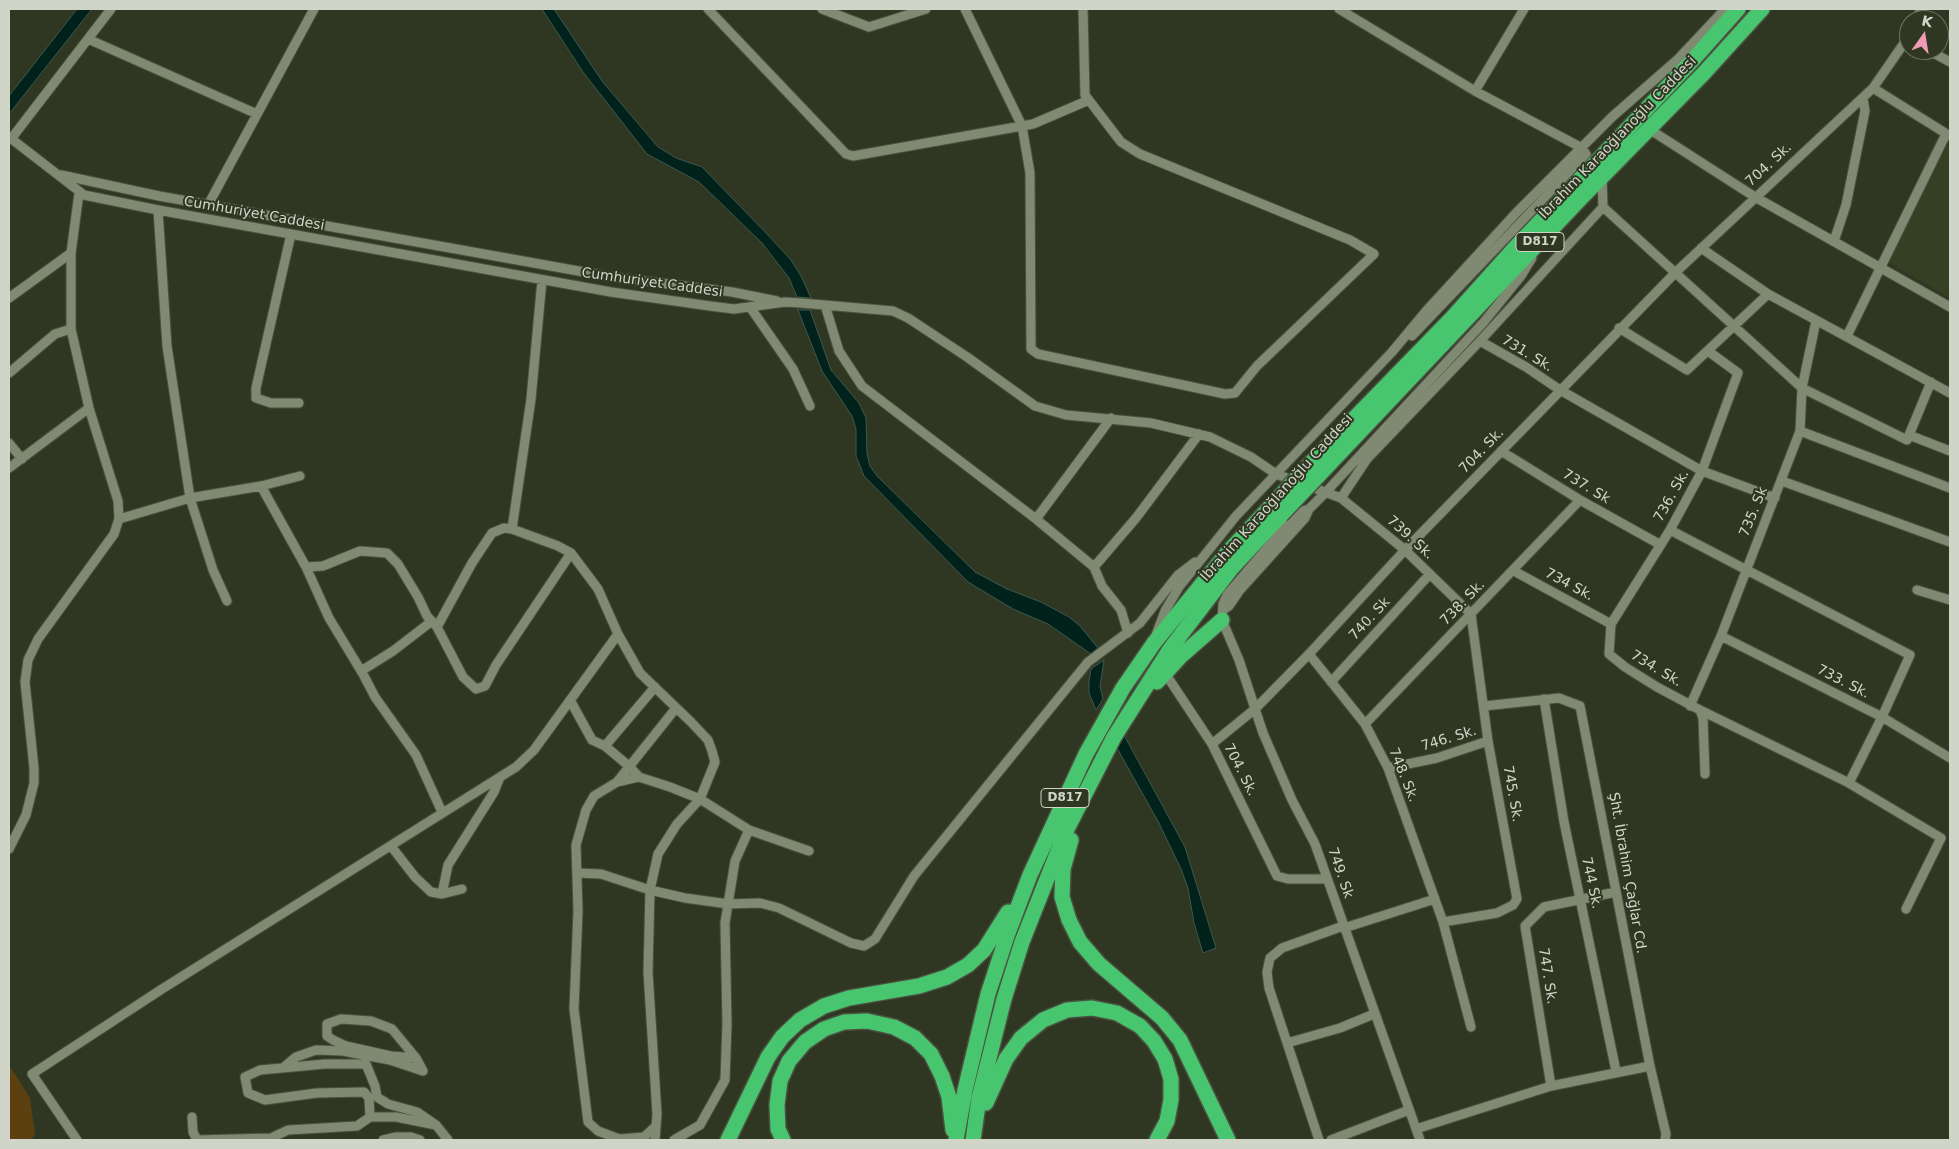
<!DOCTYPE html>
<meta charset="utf-8">
<style>
body{margin:0}
#map{position:relative;width:1959px;height:1149px;overflow:hidden;background:#2f3723;font-family:"DejaVu Sans",sans-serif}
canvas{display:block}
.frame{position:absolute;inset:0;border:10px solid #d0d5c8;pointer-events:none}
.north{position:absolute;left:1899px;top:10px;width:50px;height:50px;box-sizing:border-box;background:#2f3723;border:1px solid #6f7665;border-radius:50%;rotate:13deg;font-size:14px;font-weight:700;line-height:20px;text-align:center;color:#d0d5c8}
.north::after{content:'';display:block;margin:auto;width:18px;height:22px;background:#f19ab4;clip-path:polygon(50% 0,100% 100%,50% 72%,0 100%)}
</style>
<div id="map">
<canvas width="1959" height="1149"></canvas>
<div class="frame"></div>
<div class="north">K</div>
</div>
<script>
const ctx = document.querySelector('canvas').getContext('2d');
ctx.lineJoin = 'round';
function fill(path, color) {
  ctx.fillStyle = color;
  ctx.fill(path, 'evenodd');
}
function toPath(rows) {
  const path = new Path2D();
  for (const r of rows) {
    path.moveTo(r[0], r[1]);
    for (let i = 2; i < r.length; i += 2) path.lineTo(r[i], r[i + 1]);
  }
  return path;
}
function trace(path, color, width, dash) {
  ctx.strokeStyle = color;
  ctx.lineWidth = width;
  ctx.lineCap = dash ? 'butt' : 'round';
  ctx.setLineDash(dash || []);
  ctx.stroke(path);
}
function label(font, color, halo, rows, align = 'center') {
  ctx.font = font + ' "DejaVu Sans",sans-serif';
  ctx.lineWidth = 4;
  ctx.setLineDash([]);
  ctx.textBaseline = 'middle';
  ctx.strokeStyle = halo;
  ctx.fillStyle = color;
  for (const [text, x, y, turn = 0] of rows) {
    ctx.save();
    ctx.translate(x, y);
    ctx.rotate((+turn || 0) * Math.PI / 180);
    ctx.textAlign = isNaN(turn) ? turn : align;
    if (halo) ctx.strokeText(text, 0, 0);
    ctx.fillText(text, 0, 0);
    ctx.restore();
  }
}
fill(toPath([
 [1936,139,1950,147,1950,298,1881,258]
]), '#353f24');
fill(toPath([
 [9,1065,30,1098,35,1135,30,1140,9,1140]
]), '#5d400f');
const water = toPath([
 [77,9,92,9,9,114,9,96,77,9],
 [542,9,554,9,602,81,658,147,676,158,702,167,768,235,791,260,801,276,811,298,797,297,789,278,762,243,699,182,647,154,583,72,542,9],
 [798,310,810,310,831,370,859,403,866,418,867,454,870,466,877,476,975,572,1007,589,1041,602,1069,617,1080,626,1098,648,1091,654,1048,624,1013,609,968,582,864,476,856,456,856,429,852,416,822,371,798,310],
 [1104,660,1100,686,1103,699,1096,710,1089,693,1089,681,1091,669,1104,660],
 [1124,735,1185,847,1216,948,1203,953,1194,923,1188,888,1181,869,1159,823,1117,748,1124,735]
]);
fill(water, '#00221a');
trace(water, '#3e584e', 1);
const minor = toPath([
 [708,9,846,154,853,156,1033,124,1089,100],
 [822,9,869,27,926,9],
 [965,9,1022,126,1030,173,1031,349,1038,354,1225,394,1235,393,1257,366,1374,254,1350,240,1140,154,1121,142,1085,95,1083,9],
 [1339,9,1475,91,1582,148,1586,154,1412,336],
 [1916,20,1921,9],
 [88,39,257,114],
 [1928,50,1950,62],
 [1873,88,1950,136],
 [1475,91,1524,9],
 [1649,129,1755,197,1950,307],
 [9,137,84,195,158,210,611,292,710,306,734,309,785,302,801,303,893,311,908,318,967,357,1035,406,1066,415,1151,423,1210,437,1251,457,1276,474,1341,498,1405,550,1471,614,1488,741,1517,899,1513,905,1497,913,1443,922],
 [11,139,111,9],
 [61,175,159,196,456,249,612,277,732,292,777,301],
 [208,205,314,9],
 [1603,207,1802,388,1907,440,1931,382],
 [158,210,167,346,190,498,213,570,227,601],
 [291,234,256,388,256,398,271,403,299,403],
 [1834,241,1846,205,1865,111,1863,98],
 [1701,248,1768,294,1950,393],
 [9,298,71,253],
 [825,305,839,351,862,386,1036,519,1094,567,1102,586,1121,610,1128,633],
 [750,307,793,369,810,406],
 [1619,328,1687,370,1768,294],
 [1847,336,1946,134],
 [1480,341,1526,367,1560,390,1702,471,1775,498],
 [9,373,55,334,71,329],
 [1800,431,1950,488],
 [1909,435,1950,451],
 [9,443,22,459],
 [1501,451,1580,500,1659,544],
 [9,468,89,408],
 [1782,481,1950,542],
 [261,486,306,567,323,566,360,551,387,553,398,564,418,597,427,616,437,627,463,677,476,689,485,686,496,665,571,553],
 [1341,498,1367,459,1480,341,1603,207,1602,177],
 [119,519,190,498,261,486,300,476],
 [1036,519,1111,418],
 [512,529,531,399,542,280],
 [1670,530,1910,655,1882,717,1849,783],
 [306,567,329,618,363,674,375,697,416,755,442,812],
 [1094,567,1136,518,1199,434],
 [1514,571,1611,624],
 [1917,590,1950,600],
 [1223,610,1229,606,1240,590,1305,518,1309,509],
 [437,627,472,563,492,533,504,528,512,529,558,546,571,553,598,589,618,634,640,673,691,722,708,740,712,751,715,762,700,799,677,824,658,854,650,890,648,972,657,1114,655,1140],
 [1156,635,1165,611,1179,587,1236,516,1392,352,1427,310,1516,213,1612,117,1677,60,1725,9],
 [1721,636,1882,717,1950,758],
 [1309,654,1365,724,1388,768,1443,922,1471,1027],
 [361,671,393,651,432,621],
 [1165,673,1212,744],
 [1331,682,1430,574],
 [1544,699,1564,822,1616,1071],
 [570,700,592,740,605,746,630,767,639,777],
 [1484,706,1559,698,1580,706,1650,1066,1666,1134,1665,1140],
 [1690,706,1721,636,1800,431,1802,388,1816,321],
 [1700,710,1847,782,1941,838,1906,909],
 [1365,724,1580,500],
 [605,746,655,687],
 [1388,768,1437,758,1488,741],
 [1705,774,1703,718,1700,710,1657,687,1625,667,1609,654,1611,624,1670,530,1702,471,1738,373,1708,351],
 [617,782,676,708],
 [391,846,415,877,431,892,442,894,448,865,494,792,500,777],
 [9,849,26,815,34,783,34,768,25,682,28,660,38,639,114,534,119,519,118,501,89,408,71,329,71,253,79,193],
 [578,873,601,874,650,890,685,898,728,904,760,903,779,908,851,943,864,946,875,939,914,876,1088,662,1140,623,1178,575,1195,562],
 [1327,879,1288,879,1277,876,1212,744,1255,709,1309,654,1405,550,1677,271,1873,88,1909,36],
 [1616,892,1544,907,1525,926,1551,1086,1650,1066],
 [442,894,462,889],
 [1344,928,1435,899],
 [1287,1043,1340,1028,1374,1014],
 [283,1068,296,1057,316,1050,343,1051,390,1060,423,1071,416,1058,392,1029,371,1021,341,1019,327,1024,327,1036,333,1040,346,1046,391,1056,416,1058],
 [192,1117,193,1132,197,1140,271,1138,288,1130,357,1126,370,1117],
 [436,1125,396,1117,370,1117,369,1098,364,1092,317,1093,265,1100,248,1093,245,1077,260,1070,325,1064,366,1064,375,1086,377,1097,388,1104,417,1112,436,1125,448,1140],
 [656,1126,644,1137,619,1139,598,1131,588,1122,574,1009,578,911,576,845,586,810,594,796,617,782,639,777,670,787,700,799,749,830,809,851],
 [1416,1129,1551,1086],
 [77,1140,32,1074,162,989,516,767,534,750,618,634],
 [383,1140,396,1137,411,1137,420,1140],
 [674,1140,700,1125,725,1080,727,1024,725,923,735,861,749,830],
 [1319,1140,1269,988,1267,972,1270,958,1282,948,1343,926],
 [1331,1140,1409,1110],
 [1420,1140,1315,844,1292,800,1263,733,1239,660,1222,620,1223,604,1227,595,1297,513,1309,509,1325,493,1483,323,1521,276,1532,258]
]);
const highway = toPath([
 [1308,466,1452,318,1512,251,1691,62,1738,9],
 [1318,476,1580,199,1704,73,1762,9],
 [1157,682,1182,655,1222,620],
 [1071,840,1063,869,1062,897,1069,920,1080,942,1099,964,1162,1018,1180,1040,1228,1140],
 [986,1103,1006,1059,1021,1038,1043,1020,1067,1010,1092,1008,1117,1013,1140,1026,1154,1041,1165,1059,1171,1079,1171,1100,1167,1121,1157,1140],
 [728,1140,768,1057,782,1037,800,1020,824,1006,849,998,919,986,947,977,968,965,984,950,1008,912],
 [783,1140,778,1129,777,1105,780,1081,789,1061,805,1042,824,1029,844,1022,867,1021,894,1027,915,1038,931,1054,942,1076,949,1097,953,1130],
 [956,1140,965,1090,988,994,1008,933,1030,875,1086,754,1123,688,1154,643,1228,552,1271,506],
 [973,1140,979,1098,1004,999,1022,942,1066,831,1114,737,1170,649,1231,569,1281,515]
]);
trace(minor, '#4b5140', 11);
trace(highway, '#4b5140', 18);
trace(minor, '#808972', 9);
trace(highway, '#48c66f', 15);
const highwayBridge = toPath([
 [1271,506,1308,466],
 [1281,515,1318,476]
]);
trace(highwayBridge, '#4b5140', 18, []);
trace(highwayBridge, '#48c66f', 15);
for (const [x, y, w] of [
 [1540,242,48],
 [1065,798,48]
]) {
  const box = new Path2D();
  box.roundRect(x - w / 2, y - 9.5, w, 19, 4);
  ctx.fillStyle = '#2f3723';
  ctx.fill(box);
  trace(box, '#d0d5c8', 1);
}
label('bold 12px', '#d0d5c8', null, [
 ["D817",1540,242],
 ["D817",1065,798]
]);
label('14px', '#d0d5c8', '#2f3723', [
 ["İbrahim Karaoğlanoğlu Caddesi",1618,138,-46],
 ["704. Sk.",1769,165,-43],
 ["Cumhuriyet Caddesi",254,214,10],
 ["Cumhuriyet Caddesi",652,283,8],
 ["731. Sk.",1527,354,31],
 ["704. Sk.",1482,451,-46],
 ["737. Sk",1586,487,31],
 ["736. Sk.",1672,496,-61],
 ["İbrahim Karaoğlanoğlu Caddesi",1277,498,-48],
 ["735. Sk",1754,512,-68],
 ["739. Sk.",1410,538,42],
 ["734 Sk.",1569,585,28],
 ["738. Sk.",1463,603,-46],
 ["740. Sk",1370,619,-47],
 ["734. Sk.",1656,669,31],
 ["733. Sk.",1843,682,27],
 ["746. Sk.",1449,739,-17],
 ["704. Sk.",1240,770,63],
 ["748. Sk.",1403,775,68],
 ["745. Sk.",1512,794,80],
 ["749. Sk",1340,873,71],
 ["Şht. İbrahim Çağlar Cd.",1627,873,80],
 ["744 Sk.",1591,883,78],
 ["747. Sk.",1547,976,81]
]);
</script>
